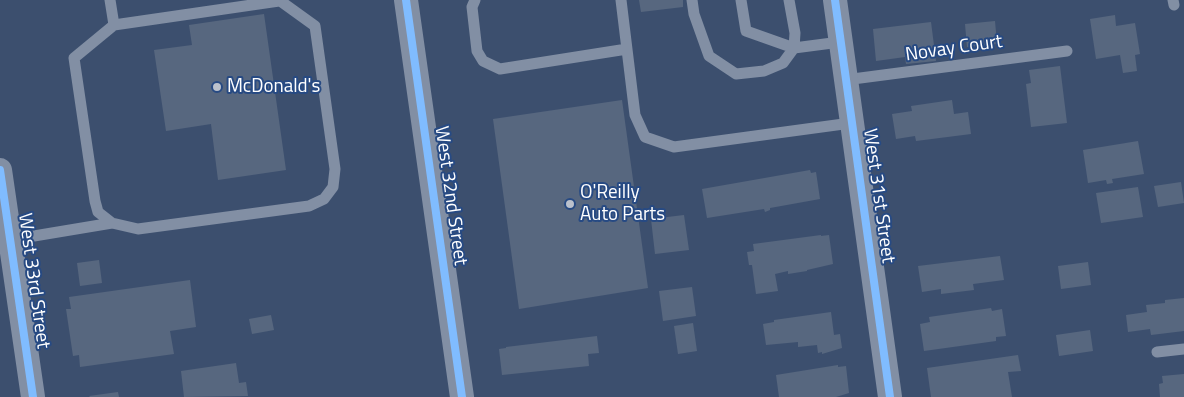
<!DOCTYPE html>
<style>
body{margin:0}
canvas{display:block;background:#3c4f6e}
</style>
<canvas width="1184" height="397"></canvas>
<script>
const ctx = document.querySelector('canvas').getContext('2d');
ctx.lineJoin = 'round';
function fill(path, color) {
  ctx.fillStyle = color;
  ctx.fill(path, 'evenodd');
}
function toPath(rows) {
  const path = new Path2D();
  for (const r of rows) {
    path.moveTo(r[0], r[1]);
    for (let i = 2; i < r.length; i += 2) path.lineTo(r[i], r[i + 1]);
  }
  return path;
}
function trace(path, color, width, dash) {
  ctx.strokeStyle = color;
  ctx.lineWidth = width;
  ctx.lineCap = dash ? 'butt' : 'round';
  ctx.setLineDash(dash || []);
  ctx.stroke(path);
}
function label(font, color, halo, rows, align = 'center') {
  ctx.font = font + ' "Titillium Web",sans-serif';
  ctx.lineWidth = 4;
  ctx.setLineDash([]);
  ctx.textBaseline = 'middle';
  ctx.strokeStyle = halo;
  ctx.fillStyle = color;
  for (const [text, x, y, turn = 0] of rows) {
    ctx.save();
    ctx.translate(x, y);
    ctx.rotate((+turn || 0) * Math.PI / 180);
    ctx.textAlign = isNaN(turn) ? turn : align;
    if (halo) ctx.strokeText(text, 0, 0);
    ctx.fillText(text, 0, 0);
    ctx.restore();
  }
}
fill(toPath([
 [639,0,683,0,683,7,641,12],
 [264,14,286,170,218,180,211,124,166,131,154,50,192,45,189,25],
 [1115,15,1116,26,1135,23,1140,54,1135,55,1137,71,1123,73,1120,55,1096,59,1090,19],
 [995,21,997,44,967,47,965,24],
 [931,22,936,61,906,64,905,57,876,61,873,29],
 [1060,66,1067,123,1031,127,1026,84,1031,83,1029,70],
 [622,100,648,288,519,309,493,119],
 [952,100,954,114,968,112,971,134,916,141,915,136,896,139,892,114,912,111,911,106],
 [1138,141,1144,174,1112,179,1113,183,1107,184,1106,180,1088,183,1083,150],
 [810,170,811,173,816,172,820,199,770,208,770,210,765,212,764,209,707,218,702,189],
 [1181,182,1184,203,1158,207,1154,186],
 [1138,187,1143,217,1101,223,1096,193],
 [684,215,689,250,655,254,651,219],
 [821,235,821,236,829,235,833,264,807,270,807,271,788,274,788,271,775,274,778,291,756,294,752,265,749,265,747,252,754,251,753,244],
 [1000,256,1004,280,973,284,974,290,941,294,941,289,922,292,918,266],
 [99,260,102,283,80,286,77,263],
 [1088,262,1091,285,1061,289,1058,266],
 [190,280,196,327,170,331,174,354,80,367,79,355,73,356,66,309,71,309,69,297],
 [692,287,696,316,663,321,659,291],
 [1184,298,1184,331,1151,335,1150,329,1128,332,1126,315,1147,312,1146,305,1165,303,1165,300],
 [991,308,992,311,1002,309,1006,336,996,337,996,341,924,351,920,324,930,322,929,317],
 [831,312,834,335,840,334,842,348,822,354,822,352,818,353,817,345,798,347,798,342,766,345,763,324,774,322,774,320],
 [271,315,274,330,252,334,249,319],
 [693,323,697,351,678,354,674,326],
 [1090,330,1093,351,1059,356,1056,335],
 [597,336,599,353,588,354,589,366,502,375,499,349,506,348,506,347],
 [1018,355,1021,371,1008,372,1012,397,931,397,927,368],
 [236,363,239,383,246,382,248,396,184,397,181,371],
 [838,365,838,367,846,366,849,393,836,397,779,397,776,375],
 [1184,374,1184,397,1160,397,1159,384,1163,383,1162,376],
 [118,392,119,397,90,397,89,396]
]), '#57677f');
trace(toPath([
 [110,0,114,25,74,58,95,201,98,212,112,223,138,229,309,206,324,199,333,187,335,169,315,26,279,0],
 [475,0,472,7,477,51,483,61,500,69,627,49],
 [621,0,635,115,645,137,674,147,851,123],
 [692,0,694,14,709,56,736,74,764,71,783,63,794,48,795,33,789,0],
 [741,0,746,31,794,48,840,42],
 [1173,0,1174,5],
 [114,25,279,1],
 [845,80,1067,51],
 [10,240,112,223],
 [1157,352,1184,349]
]), '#828fa4', 11);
trace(toPath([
 [406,0,462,397],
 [835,0,890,397],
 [0,170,33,397]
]), '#828fa4', 24);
trace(toPath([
 [406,0,462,397],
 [835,0,890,397],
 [0,170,33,397]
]), '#80bcff', 8);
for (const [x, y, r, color] of [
 [217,87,5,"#bbc1cc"],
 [570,204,5,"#bbc1cc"]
]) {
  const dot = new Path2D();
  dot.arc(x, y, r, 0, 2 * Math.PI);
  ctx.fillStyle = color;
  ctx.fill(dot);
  trace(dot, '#274a83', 2);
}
label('19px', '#fff', '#274a83', [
 ["Novay Court",954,49,-8],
 ["West 32nd Street",450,196,82],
 ["West 31st Street",878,196,82],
 ["West 33rd Street",33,281,82]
]);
label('19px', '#fff', '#274a83', [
 ["McDonald's",227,87],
 ["O'Reilly",580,193],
 ["Auto Parts",580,215]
], 'left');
</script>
